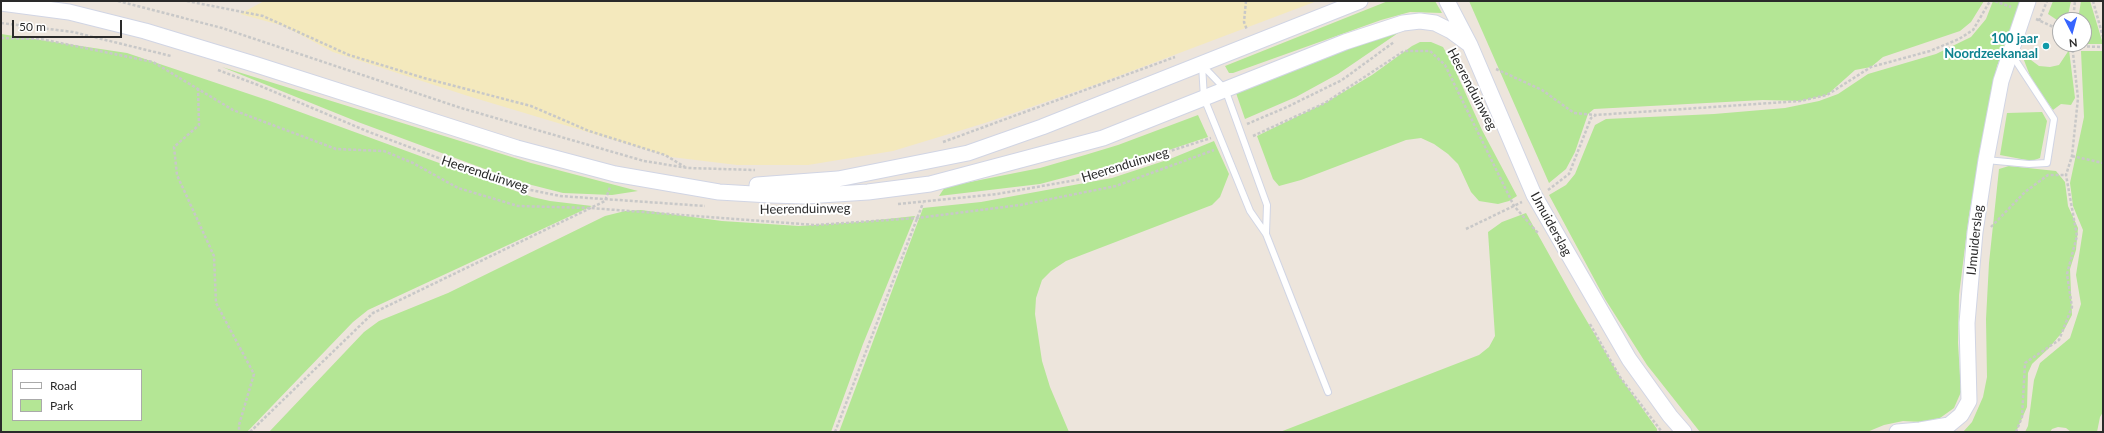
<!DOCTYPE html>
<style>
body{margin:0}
#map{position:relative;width:2104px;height:433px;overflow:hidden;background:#ede5dc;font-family:Lato,sans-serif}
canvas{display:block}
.frame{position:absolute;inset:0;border:2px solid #2a2a2a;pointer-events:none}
.legend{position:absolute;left:12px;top:369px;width:130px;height:52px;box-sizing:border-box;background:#fff;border:1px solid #aaa;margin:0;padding:5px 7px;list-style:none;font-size:12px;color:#2a2a2a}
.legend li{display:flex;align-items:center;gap:8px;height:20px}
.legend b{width:20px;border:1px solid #aaa}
.north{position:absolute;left:2052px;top:12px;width:40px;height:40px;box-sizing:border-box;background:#fff;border:1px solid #aaa;border-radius:50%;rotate:174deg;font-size:11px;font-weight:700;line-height:16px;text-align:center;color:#2a2a2a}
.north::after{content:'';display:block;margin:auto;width:14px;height:18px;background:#3765ff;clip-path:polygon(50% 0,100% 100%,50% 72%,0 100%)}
.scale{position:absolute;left:12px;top:20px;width:110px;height:18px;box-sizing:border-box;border:2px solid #2a2a2a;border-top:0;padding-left:5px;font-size:12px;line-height:14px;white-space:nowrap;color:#2a2a2a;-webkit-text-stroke:3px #fff;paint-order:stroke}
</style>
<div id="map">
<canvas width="2104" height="433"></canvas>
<div class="frame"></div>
<ul class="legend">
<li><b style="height:5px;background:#fff"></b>Road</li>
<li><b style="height:11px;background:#b4e695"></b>Park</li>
</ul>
<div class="north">N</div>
<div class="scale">50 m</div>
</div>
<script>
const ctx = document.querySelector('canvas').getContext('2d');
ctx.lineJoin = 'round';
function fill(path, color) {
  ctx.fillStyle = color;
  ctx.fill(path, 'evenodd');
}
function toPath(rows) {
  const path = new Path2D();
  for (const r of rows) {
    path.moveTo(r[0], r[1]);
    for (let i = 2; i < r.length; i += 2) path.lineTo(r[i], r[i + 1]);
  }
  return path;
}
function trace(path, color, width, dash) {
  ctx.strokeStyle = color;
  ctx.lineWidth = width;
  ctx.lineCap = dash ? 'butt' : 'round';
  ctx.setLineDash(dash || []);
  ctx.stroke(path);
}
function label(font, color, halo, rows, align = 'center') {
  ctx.font = font + ' Lato,sans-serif';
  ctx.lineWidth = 4;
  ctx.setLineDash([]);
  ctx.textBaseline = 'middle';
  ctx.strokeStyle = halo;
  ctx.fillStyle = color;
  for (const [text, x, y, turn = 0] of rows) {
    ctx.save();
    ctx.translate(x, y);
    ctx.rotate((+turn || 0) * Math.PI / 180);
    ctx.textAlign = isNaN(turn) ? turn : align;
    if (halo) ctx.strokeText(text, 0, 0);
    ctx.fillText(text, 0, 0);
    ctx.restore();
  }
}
fill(toPath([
 [1388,1,1435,1,1442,13,1410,12,1381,20,1233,73,1229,73,1225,66],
 [1469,1,1984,1,1971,22,1960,31,1883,57,1871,67,1855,70,1827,95,1800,101,1763,100,1594,109,1588,114,1575,152,1566,169,1549,183],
 [1993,1,2022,1,1997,66,1969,215,1959,295,1958,343,1961,392,1954,408,1940,418,1922,422,1903,421,1884,425,1867,432,1700,432,1647,365,1605,299,1549,195,1566,185,1575,174,1595,125,1606,119,1714,114,1785,108,1819,101,1838,94,1868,74,1936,54,1971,37,1986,19],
 [2053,1,2071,1,2067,20,2060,20,2060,22,2048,14],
 [2081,1,2090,1,2103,44,2080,44,2084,44,2084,20,2078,20],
 [1404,29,1338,74,1296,97,1245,119,1236,93,1386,34],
 [1,34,127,53,270,101,532,197,550,201,592,206,368,310,353,322,247,432,1,432],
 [13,370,141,370,141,420,13,420],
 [1420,42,1431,42,1443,47,1452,63,1482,130,1517,196,1509,201,1498,204,1479,201,1471,192,1458,164,1448,154,1434,144,1421,138,1406,140,1301,180,1279,186,1273,179,1257,136,1325,103,1372,75,1412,46],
 [2069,50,2075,98,2071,105,2061,104,2053,110,2032,81,2022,55,2025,51,2031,60,2039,66,2050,67,2059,65],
 [2081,51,2103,51,2103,412,2100,417,2097,432,2071,432,2066,428,2058,427,2052,429,2050,432,2025,432,2028,426,2034,380,2040,363,2070,338,2081,304,2076,275,2083,230,2073,206,2070,183,2084,117],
 [222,67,531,163,638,191,612,195,563,193,520,182,358,122],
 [2042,112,2047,121,2040,158,2032,161,2000,155,2007,113],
 [1198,115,1208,137,1169,150,1040,184,939,196,945,187,1040,168,1085,155,1118,145],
 [1214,141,1229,174,1220,197,1212,205,1066,261,1051,271,1042,280,1036,298,1035,314,1042,361,1050,387,1069,432,839,432,923,208,981,202,1112,178,1170,159],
 [2009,166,2056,171,2065,182,2068,206,2078,228,2076,250,2070,269,2072,315,2064,330,2049,348,2032,364,2028,373,2027,407,2016,432,1963,432,1972,422,1983,397,1987,377,1986,319,1989,263,1999,169],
 [641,210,722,221,799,226,859,222,915,216,863,344,831,432,269,432,364,332,379,321,448,293,605,216,625,211],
 [1526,213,1575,301,1620,377,1657,429,1657,432,1280,432,1479,355,1489,347,1495,336,1488,232,1502,222]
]), '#b4e695');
fill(toPath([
 [264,1,1317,1,1100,83,985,123,893,151,808,165,737,165,671,157,468,96,333,52,284,26,240,14]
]), '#f4e9bd');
const service = toPath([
 [1202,65,1204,98,1250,211,1266,234,1328,392],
 [1202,65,1225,89,1267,205,1266,234],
 [1986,160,2029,164,2047,163,2054,119,2012,55]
]);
const tertiary = toPath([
 [1447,1,1470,45,1534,195,1629,359,1670,416,1684,432],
 [1,3,69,12,145,31,257,65,517,148,615,174,719,192,770,195,805,196,868,192,930,184,1103,138,1345,42,1403,23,1420,21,1435,23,1451,31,1470,45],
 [757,185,838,179,968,153,1042,127,1360,1],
 [1897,432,1920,430,1949,425,1961,415,1969,401,1967,323,1975,232,1986,160,2001,81,2028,1]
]);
trace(service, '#d1d5e4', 8);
trace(tertiary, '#d1d5e4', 17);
trace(toPath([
 [118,1,222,28,461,108,644,161,688,168,755,170],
 [187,1,263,16,349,55,424,78,531,106,589,131,665,155,685,167],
 [1246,1,1244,22,1247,30],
 [1995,1,2011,7],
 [2093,1,2103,37],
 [2036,19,2060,30],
 [2073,20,2075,1],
 [2039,21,2047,1],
 [1,23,73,32,171,56],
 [1,38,41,39,153,62,233,110,336,149,384,151,413,163,458,188,518,206,590,208,815,225,917,218,1020,205,1116,186,1214,150],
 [2072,46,2103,47],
 [1454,52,1471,88],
 [1496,69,1542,90,1574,113,1596,115],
 [218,70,258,85,369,132,516,187,560,196,705,206],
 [198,88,199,125,174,147,177,175,214,256,216,303,254,374,239,425,239,432],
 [1247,124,1287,107,1342,80,1394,42],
 [1253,136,1325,103,1404,51,1430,51,1445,65,1514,206,1538,233],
 [943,142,1175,57],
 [2072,156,2103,163],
 [1548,190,1569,174,1591,118,1596,115,1800,101,1827,95,1871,67,1930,51,1959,39,1973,30,1990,1],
 [898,204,997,194,1082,179,1211,138],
 [1991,227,2025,192,2048,175,2066,175],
 [1466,229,1522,202],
 [1590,324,1620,377,1662,432],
 [250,432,373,313,605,201,610,187],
 [835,432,923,203],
 [2016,432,2022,417,2025,363,2059,340,2072,307,2067,274,2077,236,2066,175,2072,156,2078,98,2072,44]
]), '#c8c8c8', 2.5, [3, 2]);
trace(service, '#fff', 6);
trace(tertiary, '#fff', 15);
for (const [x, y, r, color] of [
 [2046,46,4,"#0f9aa8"]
]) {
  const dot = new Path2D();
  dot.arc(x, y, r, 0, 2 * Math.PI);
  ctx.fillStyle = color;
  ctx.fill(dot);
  trace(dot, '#fff', 1.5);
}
label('bold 13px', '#0d838f', '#fff', [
 ["100 jaar",2038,39],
 ["Noordzeekanaal",2038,54]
], 'right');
label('13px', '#2a2a2a', '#fff', [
 ["Heerenduinweg",1472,89,62],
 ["Heerenduinweg",1125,165,-17],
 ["Heerenduinweg",485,174,18],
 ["Heerenduinweg",805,209,-1],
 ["IJmuiderslag",1551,224,61],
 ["IJmuiderslag",1975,240,-84]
]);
</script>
